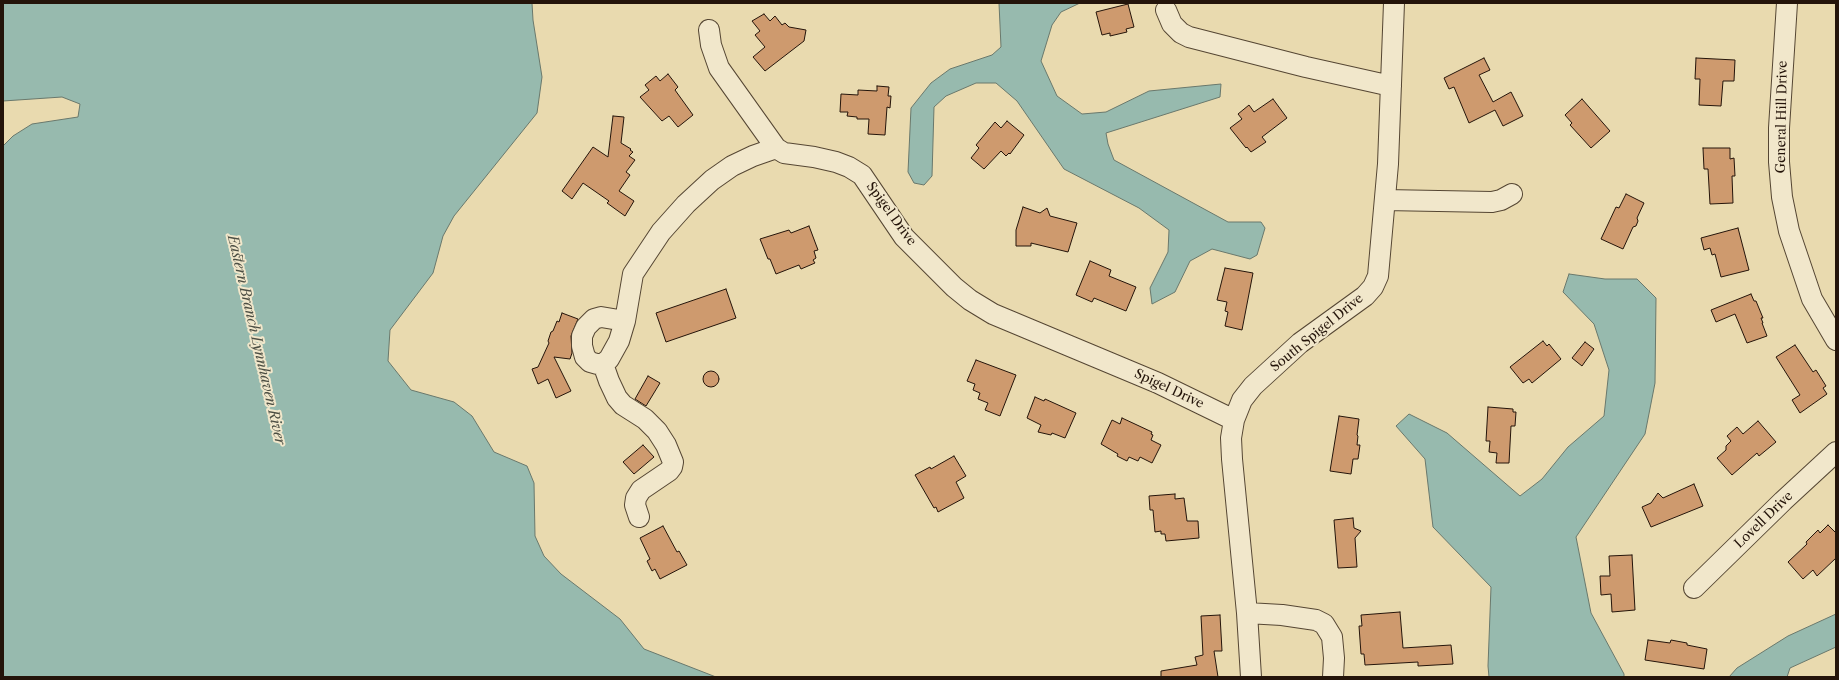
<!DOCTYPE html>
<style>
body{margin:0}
#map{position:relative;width:1839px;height:680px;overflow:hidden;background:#e9daaf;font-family:"Libre Caslon Text",serif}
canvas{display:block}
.frame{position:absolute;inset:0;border:4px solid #24140a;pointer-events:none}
</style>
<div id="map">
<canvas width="1839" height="680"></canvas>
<div class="frame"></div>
</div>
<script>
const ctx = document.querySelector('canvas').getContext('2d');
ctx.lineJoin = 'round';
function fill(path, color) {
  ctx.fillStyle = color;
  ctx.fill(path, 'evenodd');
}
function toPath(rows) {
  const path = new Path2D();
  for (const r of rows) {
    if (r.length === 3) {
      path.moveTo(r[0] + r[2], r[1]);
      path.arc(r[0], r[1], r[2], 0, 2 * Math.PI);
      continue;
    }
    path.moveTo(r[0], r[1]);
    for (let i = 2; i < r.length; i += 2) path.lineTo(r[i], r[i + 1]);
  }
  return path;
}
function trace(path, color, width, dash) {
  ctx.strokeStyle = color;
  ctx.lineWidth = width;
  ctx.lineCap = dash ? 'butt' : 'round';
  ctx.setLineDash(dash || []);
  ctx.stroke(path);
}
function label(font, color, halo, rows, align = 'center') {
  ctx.font = font + ' "Libre Caslon Text",serif';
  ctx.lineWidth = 4;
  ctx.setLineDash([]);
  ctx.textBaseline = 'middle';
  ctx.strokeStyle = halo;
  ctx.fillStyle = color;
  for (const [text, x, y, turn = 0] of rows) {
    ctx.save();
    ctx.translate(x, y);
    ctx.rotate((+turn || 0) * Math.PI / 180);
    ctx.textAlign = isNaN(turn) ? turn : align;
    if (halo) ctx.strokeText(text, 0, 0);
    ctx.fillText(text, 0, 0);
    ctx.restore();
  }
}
const water = toPath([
 [3,3,532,3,533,20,542,77,537,113,454,216,443,236,433,273,390,330,388,361,411,390,454,402,472,416,494,452,527,466,534,483,535,536,544,556,561,574,620,619,644,649,716,677,3,677,3,146,13,136,32,124,78,117,80,104,62,97,3,101,3,3],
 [999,3,1080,3,1061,12,1052,25,1041,61,1057,96,1082,114,1106,112,1149,91,1221,84,1220,97,1106,133,1108,144,1114,160,1228,222,1261,222,1265,228,1257,255,1250,259,1212,249,1190,261,1175,292,1152,304,1150,288,1168,252,1169,230,1139,208,1064,169,1017,101,996,83,976,83,946,96,934,107,932,176,924,185,914,183,908,172,911,108,931,83,950,69,992,55,1001,47,999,3],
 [1569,274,1605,279,1637,279,1656,298,1655,383,1645,434,1576,537,1591,613,1624,674,1624,677,1489,677,1488,666,1491,587,1433,527,1425,459,1396,426,1409,414,1447,433,1520,496,1542,479,1568,447,1604,416,1609,370,1594,324,1563,292,1569,274],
 [1836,614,1836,647,1790,668,1787,677,1729,677,1737,668,1788,636,1836,614]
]);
fill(water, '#97baae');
trace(water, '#69786c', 1);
const building = toPath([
 [1128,4,1134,27,1126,29,1127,32,1110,36,1110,33,1102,35,1096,12,1128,4],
 [764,14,770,21,775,16,782,25,785,23,789,27,806,30,804,41,765,71,753,57,765,47,755,35,760,31,752,21,764,14],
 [1484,58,1490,70,1479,75,1493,102,1511,92,1523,116,1503,126,1495,110,1469,123,1454,87,1449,89,1444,78,1484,58],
 [1696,58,1735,60,1734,81,1723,81,1721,106,1699,105,1700,79,1695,79,1696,58],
 [668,74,678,87,675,90,693,115,678,127,669,116,662,121,640,97,649,90,645,85,656,76,660,81,668,74],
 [877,86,889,87,888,96,891,96,890,108,887,107,885,135,868,134,869,119,857,119,857,117,847,116,848,112,840,112,841,94,858,95,858,90,877,91,877,86],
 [1273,99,1287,118,1262,137,1266,142,1251,152,1247,147,1246,148,1230,128,1242,119,1238,114,1249,105,1254,112,1273,99],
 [1582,99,1610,131,1591,148,1570,125,1572,123,1565,115,1582,99],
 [613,116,624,117,621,143,631,149,630,150,633,152,629,156,635,160,626,172,630,175,619,191,634,201,625,216,607,203,609,201,583,183,572,199,562,191,593,147,608,157,613,116],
 [1007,121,1024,135,1010,154,1009,153,1006,156,1001,151,984,169,971,158,979,148,976,145,995,122,1001,128,1007,121],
 [1703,148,1730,148,1730,159,1734,158,1735,176,1732,176,1733,203,1710,204,1708,169,1704,169,1703,148],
 [1626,194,1644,203,1637,218,1638,221,1636,226,1633,227,1623,249,1601,239,1616,207,1619,208,1626,194],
 [1023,207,1040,213,1047,208,1050,216,1077,223,1068,252,1031,243,1031,246,1016,246,1016,230,1023,207],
 [809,226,818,250,814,251,816,258,813,260,815,263,801,269,799,265,776,274,770,259,768,259,760,239,789,230,791,233,809,226],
 [1738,228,1749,270,1721,277,1715,254,1712,255,1710,248,1704,250,1701,238,1738,228],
 [1090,261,1111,270,1109,276,1136,287,1126,311,1094,298,1092,302,1076,295,1090,261],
 [1225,268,1253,273,1242,330,1225,326,1228,312,1225,311,1227,302,1217,300,1225,268],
 [726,289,736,318,666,342,656,313,726,289],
 [1751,294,1754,301,1756,301,1763,318,1761,318,1763,323,1762,323,1767,336,1747,343,1735,314,1716,322,1711,310,1751,294],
 [562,313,578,319,571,336,572,353,570,359,554,357,571,391,556,398,548,379,538,384,532,369,538,367,549,343,548,341,551,332,553,331,557,321,559,322,562,313],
 [1543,341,1547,346,1549,344,1561,359,1532,383,1529,379,1523,383,1510,367,1543,341],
 [1585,342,1594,349,1582,366,1572,358,1585,342],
 [1795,345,1813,372,1816,370,1826,386,1823,388,1827,394,1800,413,1792,400,1800,395,1776,357,1795,345],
 [976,360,1016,375,1000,416,985,410,988,403,978,399,980,393,973,390,975,384,967,381,976,360],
 [711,379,8],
 [648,376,660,383,646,406,635,399,648,376],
 [1035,397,1044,401,1045,399,1076,413,1065,438,1052,433,1051,435,1038,432,1041,425,1027,418,1035,397],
 [1488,407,1513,409,1513,412,1516,412,1515,426,1511,426,1509,463,1496,463,1497,453,1489,452,1490,441,1486,441,1488,407],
 [1339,416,1359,419,1357,435,1358,436,1357,445,1360,445,1358,459,1353,459,1351,474,1330,471,1339,416],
 [1122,418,1152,432,1151,434,1153,435,1151,440,1161,445,1152,463,1140,457,1138,461,1129,457,1127,461,1117,456,1118,454,1101,444,1112,420,1120,424,1122,418],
 [1758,421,1776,442,1759,456,1757,453,1732,475,1717,458,1726,450,1726,446,1731,441,1727,436,1737,427,1743,434,1758,421],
 [643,445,654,457,634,474,623,462,643,445],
 [954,456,966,476,956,482,964,498,938,512,936,507,934,508,915,475,930,467,931,469,954,456],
 [1694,484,1703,506,1651,527,1642,507,1651,503,1658,493,1663,498,1694,484],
 [1175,494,1175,499,1184,498,1187,521,1198,521,1199,538,1166,541,1165,534,1161,534,1161,531,1155,532,1153,510,1150,510,1149,496,1175,494],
 [1353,518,1354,528,1361,531,1355,538,1357,567,1338,568,1334,520,1353,518],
 [1828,525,1836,533,1836,558,1817,576,1813,570,1803,579,1788,562,1807,544,1806,542,1818,530,1820,533,1828,525],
 [663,526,677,552,679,551,687,565,660,579,655,569,652,571,647,561,650,559,640,538,663,526],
 [1632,555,1635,610,1612,612,1611,594,1601,595,1600,576,1610,576,1609,556,1632,555],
 [1400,612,1403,648,1451,645,1453,664,1418,666,1418,662,1365,665,1364,654,1361,654,1359,626,1362,626,1361,615,1400,612],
 [1220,615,1222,651,1214,651,1218,677,1161,677,1161,671,1197,665,1195,657,1203,655,1201,616,1220,615],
 [1648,640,1670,643,1671,640,1687,643,1687,645,1707,649,1704,669,1645,660,1648,640]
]);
fill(building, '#ce9a6e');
trace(building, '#24140a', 1);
const minor = toPath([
 [1787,3,1779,128,1779,162,1782,197,1789,231,1812,299,1836,340],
 [1166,10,1172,24,1181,33,1189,37,1306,67,1391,86],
 [709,30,711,45,719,68,776,148],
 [1385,200,1492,202,1501,200,1512,194],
 [625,321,601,317,594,319,586,327,582,336,582,346,585,357,590,362,597,364,603,364,609,359,619,341,625,321,633,274,661,232,686,204,712,180,732,166,753,156,776,148,784,153,814,157,836,162,849,167,862,175,904,237,954,287,970,300,993,314,1158,383,1234,420],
 [603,364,609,381,617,398,623,405,645,419,657,431,666,445,673,462,672,467,669,471,641,490,636,498,635,505,639,517],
 [1694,588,1783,501,1836,452],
 [1247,613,1282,615,1316,620,1324,624,1332,637,1334,658,1333,677],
 [1251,677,1247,613,1232,459,1231,438,1234,420,1242,400,1253,386,1300,343,1365,296,1373,287,1378,276,1388,164,1394,3]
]);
trace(minor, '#554633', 22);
trace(minor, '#f1e7cb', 20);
label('13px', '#24140a', '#f1e7cb', [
 ["General Hill Drive",1782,117,-89],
 ["Spigel Drive",891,214,54],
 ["South Spigel Drive",1317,333,-39],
 ["Spigel Drive",1169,389,25],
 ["Lovell Drive",1764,520,-44]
]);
label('italic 14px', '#4c4e43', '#f1e7cb', [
 ["Eastern Branch Lynnhaven River",256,340,77]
]);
</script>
